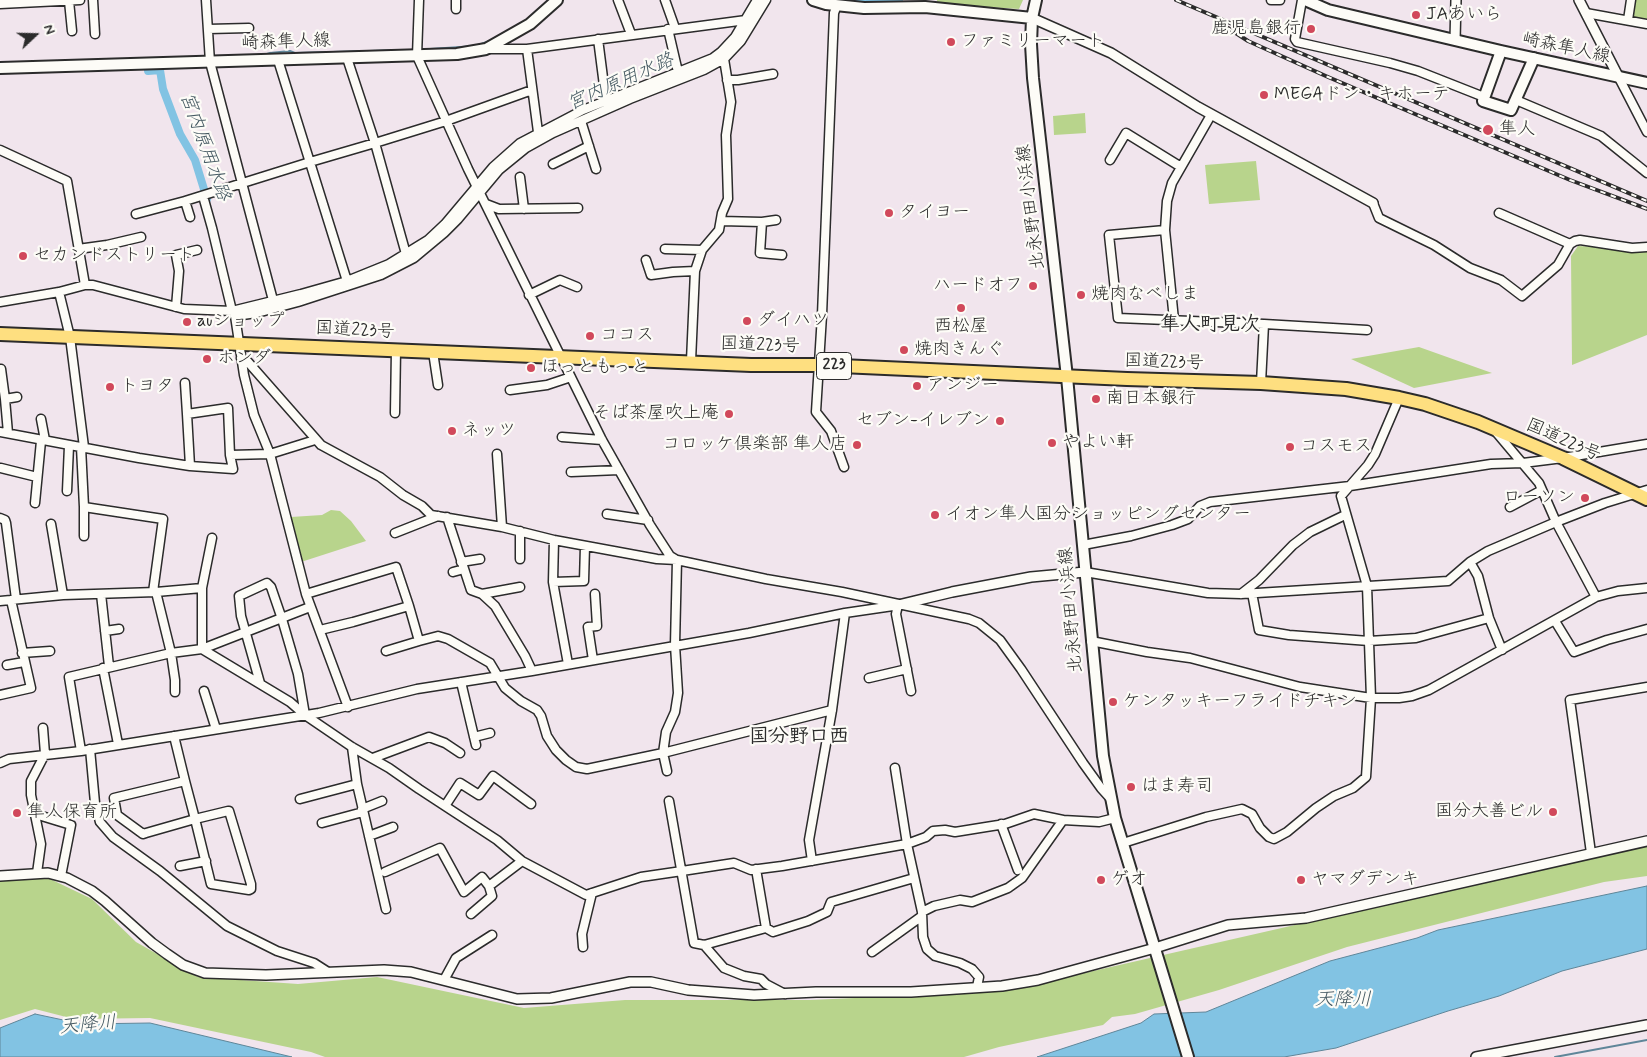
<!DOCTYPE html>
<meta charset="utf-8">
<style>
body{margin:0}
#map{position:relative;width:1647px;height:1057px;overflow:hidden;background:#f1e5ed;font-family:Mynerve,sans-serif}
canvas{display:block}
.north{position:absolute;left:10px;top:10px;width:50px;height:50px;-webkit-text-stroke:4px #fdfcf7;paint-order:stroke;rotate:69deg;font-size:14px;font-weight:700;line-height:20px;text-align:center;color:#2b2b2b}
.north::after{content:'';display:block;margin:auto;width:18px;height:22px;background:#2b2b2b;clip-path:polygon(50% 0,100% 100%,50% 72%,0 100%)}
</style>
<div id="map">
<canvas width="1647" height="1057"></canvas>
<div class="north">N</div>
</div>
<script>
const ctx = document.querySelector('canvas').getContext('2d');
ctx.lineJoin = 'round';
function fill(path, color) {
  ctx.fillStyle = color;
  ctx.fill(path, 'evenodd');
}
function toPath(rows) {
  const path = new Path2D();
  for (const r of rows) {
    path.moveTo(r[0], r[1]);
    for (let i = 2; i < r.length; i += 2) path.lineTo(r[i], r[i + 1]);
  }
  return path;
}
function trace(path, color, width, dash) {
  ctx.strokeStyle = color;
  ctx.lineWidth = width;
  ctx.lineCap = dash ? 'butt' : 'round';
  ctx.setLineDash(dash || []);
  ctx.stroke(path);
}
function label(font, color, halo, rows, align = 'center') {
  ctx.font = font + ' Mynerve,"Klee One",sans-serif';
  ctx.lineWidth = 4.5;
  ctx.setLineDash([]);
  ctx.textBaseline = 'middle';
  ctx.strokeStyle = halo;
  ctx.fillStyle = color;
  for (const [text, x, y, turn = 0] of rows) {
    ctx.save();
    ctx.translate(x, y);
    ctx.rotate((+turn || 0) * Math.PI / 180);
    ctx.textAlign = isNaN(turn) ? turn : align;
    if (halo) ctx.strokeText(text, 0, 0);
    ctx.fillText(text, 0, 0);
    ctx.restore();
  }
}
fill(toPath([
 [937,0,1023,0,1019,9,937,4],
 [1634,0,1647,0,1647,21,1633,17],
 [1085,113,1086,133,1054,135,1053,116],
 [1256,161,1260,200,1209,204,1205,165],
 [1578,246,1647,249,1647,335,1572,365,1571,256],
 [1419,347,1492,373,1414,388,1351,359],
 [331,510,340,511,351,521,366,541,301,562,291,517,322,515],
 [1647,846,1647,876,1604,882,1347,947,1219,990,1135,1014,1112,1017,1103,1025,999,1047,964,1057,325,1057,311,1052,150,1018,74,1019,35,1009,0,1020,0,880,46,877,92,899,136,942,198,977,298,984,377,977,524,1008,625,1000,810,1000,967,993,1058,979,1479,883]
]), '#b8d48c');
const water = toPath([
 [1647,886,1647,949,1562,971,1499,996,1448,1011,1336,1048,1284,1057,1037,1057,1141,1023,1154,1014,1206,1012,1330,961,1417,938,1438,930,1647,886],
 [35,1014,82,1024,150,1023,292,1057,0,1057,0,1028,35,1014]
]);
fill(water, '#82c3e3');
trace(water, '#5f8699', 1);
trace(toPath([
 [430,49,476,46,492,40],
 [264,55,270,53,290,51,295,53,408,50],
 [128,59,196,57],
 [1555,1057,1647,1040]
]), '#5f8699', 2);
trace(toPath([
 [843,0,857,2,899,0],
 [148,71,160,70,163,89,180,134,195,160,207,199],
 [248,311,280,303]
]), '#82c3e3', 8);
const minor = toPath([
 [93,0,95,34],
 [206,0,210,62,274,304],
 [419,0,417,56,468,169,602,440,650,525,670,556,675,559],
 [456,0,456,9],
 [618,0,631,34],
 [665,0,675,28],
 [1271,0,1280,0],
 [1302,0,1295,39,1297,42,1390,63,1418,71,1484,97],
 [69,1,72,31],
 [0,4,80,0],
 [837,5,834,13,822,315,816,412,831,431,844,467],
 [1586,13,1647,24],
 [1628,20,1631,0],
 [208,29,249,28],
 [668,29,678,72],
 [598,39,606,101],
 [488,49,527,49,746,20],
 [527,49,538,132],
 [347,58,375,143,406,254],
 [278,60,347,281],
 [1618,76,1647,132],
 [727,80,738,80,773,74],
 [1516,100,1601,136,1647,173],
 [581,121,596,169],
 [0,150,67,181,85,285],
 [1110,160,1126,133,1181,167],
 [553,164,589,146],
 [520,177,524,209],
 [203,196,212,228,232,311,235,316,257,313,298,302,381,275,414,258,444,233,458,219,499,170,526,148,553,133,630,99,704,70,724,59,741,41,766,0],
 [185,201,190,217],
 [1373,203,1379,218,1434,245,1470,268,1501,280,1522,296,1558,265,1570,244,1575,241,1580,240,1632,248,1647,247],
 [486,204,499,209,578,208],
 [1499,213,1570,244],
 [136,214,185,201,310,162,375,143,446,121,532,90],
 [721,221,762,222,760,253,782,255],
 [762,222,776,220],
 [1165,230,1167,201,1172,183,1211,115],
 [78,249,107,245,141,237],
 [665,249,702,250],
 [646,260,651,275,673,272,695,271],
 [59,292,70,337,84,447],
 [529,295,560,280,577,287],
 [0,302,59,292,85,285,93,285,184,309,232,311,301,294,347,281,389,264,428,240,445,224,493,167,520,143,583,110,713,58,721,52,735,37,757,0],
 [176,307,179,271,176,255,197,250],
 [235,316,244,375,254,415,270,454,306,594,348,707],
 [1174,320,1165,230,1109,235,1118,318,1264,324,1261,383],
 [1264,324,1367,330],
 [433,352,438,385],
 [241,358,248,362,321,445,380,477,403,495,422,506,431,515,502,527,554,540,657,559,677,560,766,579,842,592,969,619,979,623,1000,640,1021,669,1083,763,1101,788,1110,798],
 [691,361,695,271,702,250,719,230,722,213,728,199,726,135,731,102,724,59],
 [1,369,5,399,8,433],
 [185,383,187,414],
 [510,390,547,385,571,377],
 [5,399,17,397],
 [395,413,396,350],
 [41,419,45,440],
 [0,432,139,458,190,466,233,469,230,455,270,454,315,440],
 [1496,432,1539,483,1556,522,1596,597],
 [562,437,602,440],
 [81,447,84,507,163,519,153,592],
 [497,454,502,527],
 [190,466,187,414,228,408,230,455],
 [1,468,37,477],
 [571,472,619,470],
 [67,491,69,446],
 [35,503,41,441],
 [84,507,84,536],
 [1510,507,1542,490],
 [607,514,648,520],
 [447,517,471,590,482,594,495,606,525,656,532,671],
 [0,518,5,520,6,523,16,599],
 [51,524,63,595],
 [520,531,520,559],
 [395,533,438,516],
 [554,540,553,582,568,664],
 [1083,545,1131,536,1172,525,1188,519,1200,506,1210,502,1350,486,1491,464,1523,463,1563,458,1647,444],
 [461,562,480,559],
 [1470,562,1478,576,1489,618,1502,650],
 [453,572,464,569],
 [1085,572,1208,593,1241,594,1448,581,1470,562,1488,551,1556,522,1605,503,1647,490],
 [553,582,584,581,585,546],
 [156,592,171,653,175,680,175,692],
 [1252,593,1259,630,1289,635,1369,641,1416,638,1489,618],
 [101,594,109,666],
 [306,594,396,567,409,606,353,622,320,630],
 [482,594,520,587],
 [1241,594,1259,580,1293,545,1310,532,1345,515],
 [0,601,63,595,156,592,202,588],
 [898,605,896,614,911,691],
 [409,606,419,641,438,636,448,639,490,663,505,688,521,701,537,710,541,716,547,736,556,750,566,760,576,767,587,769,663,753,832,710],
 [1555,621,1574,652,1607,640,1647,629],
 [105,631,119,629],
 [1091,641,1147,652,1190,658,1300,687,1371,698,1399,698,1412,696,1429,690,1596,597,1618,591,1647,588],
 [202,649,290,702,305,715,352,747,389,768,419,789,497,840,522,861,586,895,641,877,682,871,734,863,751,870,782,866,907,844,922,912,923,937,927,949,935,956,960,963,972,969,979,977,977,987],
 [202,649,202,588,212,538],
 [386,651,419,641],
 [22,653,50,651],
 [593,660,588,627,597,626,595,594],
 [7,665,24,662],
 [103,668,118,744],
 [869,678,907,669],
 [461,682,476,745],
 [260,683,241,616,239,596,267,583,271,587,282,619,298,674,305,715],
 [204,691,216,729],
 [0,695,31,688,11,600],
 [174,736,185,781,195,819,211,884,249,890,251,889,251,884,229,811,228,811,195,819,146,833,143,834,117,815,114,798,185,781],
 [474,737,490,733],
 [352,747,357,784,386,909],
 [90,749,95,803,100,822,113,837,160,871,227,926,277,951,314,963,328,972],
 [81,751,69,677,171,653,202,649,310,607],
 [373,758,429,737,445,743,460,753],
 [0,763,9,759,81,751,319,713,417,689,532,671,749,633,845,613,893,606],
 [895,768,907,844,926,837,933,831,945,830,955,832,986,827,1005,824,1034,814,1063,820],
 [667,771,663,753,666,732,675,712,678,693,675,645,677,560],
 [300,799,357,784],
 [669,801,694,943,704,945,766,928,756,869],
 [445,806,460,783,479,795,493,776,531,804],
 [362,809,382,801],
 [35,814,71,825,61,876],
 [322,823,363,812],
 [1001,824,1018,870],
 [369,836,393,827],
 [1123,843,1206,817,1242,809,1252,814,1260,828,1269,837,1274,839,1287,832,1316,808,1334,796,1353,788,1366,777,1371,698,1367,586,1341,496,1368,465,1375,454,1399,398],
 [1591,853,1570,700,1647,687],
 [812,861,809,840,832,710,845,613],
 [180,866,206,861],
 [385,872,440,848,464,892,482,877,489,886,522,861],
 [37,873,41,844,31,795,31,781,45,754,43,728],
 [922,912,934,906,960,900,972,902,1008,888,1022,878,1063,820,1099,822,1115,818],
 [471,914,492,896,489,886],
 [766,928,773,932,808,921,827,912,831,902,914,878],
 [704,945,724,968,744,976,761,979,766,984,785,994],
 [583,947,582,934,592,893],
 [872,952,922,916],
 [444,980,456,958,492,935]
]);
const tertiary = toPath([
 [1579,0,1618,76],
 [1032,18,1111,53,1198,107,1373,203],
 [1455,40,1456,0],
 [898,605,952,592,1031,577,1085,572],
 [0,876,48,873,67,878,92,891,105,901,152,943,167,954,183,965,205,973,266,975,384,970,411,972,517,999,551,998,630,982,651,982,688,990,754,995,816,992,911,992,1002,986,1038,980,1155,948,1228,925,1306,918,1647,841],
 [1476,1057,1647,1025]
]);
const secondary = toPath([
 [813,0,826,4,864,8,925,7,1032,18],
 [1036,0,1032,18,1031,44,1033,78,1067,377,1103,756,1115,818,1188,1057],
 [1305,0,1328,10,1501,51,1647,83],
 [1501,51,1483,101,1511,110,1534,58],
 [0,68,457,54,486,49,530,24,557,0]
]);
const trunk = toPath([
 [0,334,751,365,819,365,1127,379,1261,383,1346,389,1399,398,1425,404,1478,422,1563,458,1647,499]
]);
trace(minor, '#2b2b2b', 11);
trace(tertiary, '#2b2b2b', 12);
trace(secondary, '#2b2b2b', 14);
trace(trunk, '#2b2b2b', 16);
trace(minor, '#fdfcf7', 8);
trace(tertiary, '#fdfcf7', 9);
trace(secondary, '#fdfcf7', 10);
trace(trunk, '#fedf80', 12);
const rail = toPath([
 [1176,0,1647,201],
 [1228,28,1248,41,1328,77,1570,180,1647,209]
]);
trace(rail, '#2b2b2b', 4);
trace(rail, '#fdfcf7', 2, [5.5]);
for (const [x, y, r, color] of [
 [1416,15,5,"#d1495b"],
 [1311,29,5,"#d1495b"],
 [951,42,5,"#d1495b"],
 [1264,95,5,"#d1495b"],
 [1488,130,6,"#d1495b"],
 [889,213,5,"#d1495b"],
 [23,256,5,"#d1495b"],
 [1033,286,5,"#d1495b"],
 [1081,295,5,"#d1495b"],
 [961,308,5,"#d1495b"],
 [747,321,5,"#d1495b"],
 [187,322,5,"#d1495b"],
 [590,336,5,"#d1495b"],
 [904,350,5,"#d1495b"],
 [207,359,5,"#d1495b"],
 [531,368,5,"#d1495b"],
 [917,386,5,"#d1495b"],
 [110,387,5,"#d1495b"],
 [1096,399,5,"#d1495b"],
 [729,414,5,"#d1495b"],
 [1000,421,5,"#d1495b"],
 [452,431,5,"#d1495b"],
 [1052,443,5,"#d1495b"],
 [857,445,5,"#d1495b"],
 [1290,447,5,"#d1495b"],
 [1585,498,5,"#d1495b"],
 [935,515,5,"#d1495b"],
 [1113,702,5,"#d1495b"],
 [1131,787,5,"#d1495b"],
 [1553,812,5,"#d1495b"],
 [17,813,5,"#d1495b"],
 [1101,880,5,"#d1495b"],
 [1301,880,5,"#d1495b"]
]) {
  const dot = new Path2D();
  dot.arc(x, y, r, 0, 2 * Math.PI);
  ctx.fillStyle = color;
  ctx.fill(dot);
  trace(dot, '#fdfcf7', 2);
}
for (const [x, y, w] of [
 [834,366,35]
]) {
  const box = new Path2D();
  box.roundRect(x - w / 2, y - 13.5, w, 27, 4);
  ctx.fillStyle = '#fdfcf7';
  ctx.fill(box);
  trace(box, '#2b2b2b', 1);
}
label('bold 16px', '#2b2b2b', null, [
 ["223",834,366]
]);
label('18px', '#2b2b2b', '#fdfcf7', [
 ["JAあいら",1426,15],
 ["鹿児島銀行",1301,29,"right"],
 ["ファミリーマート",961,42],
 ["MEGAドン・キホーテ",1274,95],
 ["隼人",1499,130],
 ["タイヨー",899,213],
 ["セカンドストリート",33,256],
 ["ハードオフ",1023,286,"right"],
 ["焼肉なべしま",1091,295],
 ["ダイハツ",757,321],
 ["auショップ",197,322],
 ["西松屋",961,327,"center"],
 ["ココス",600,336],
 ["焼肉きんぐ",914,350],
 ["ホンダ",217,359],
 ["ほっともっと",541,368],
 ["アンジー",927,386],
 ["トヨタ",120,387],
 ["南日本銀行",1106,399],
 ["そば茶屋吹上庵",719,414,"right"],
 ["セブン-イレブン",990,421,"right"],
 ["ネッツ",462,431],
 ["やよい軒",1062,443],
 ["コロッケ倶楽部 隼人店",847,445,"right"],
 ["コスモス",1300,447],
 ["ローソン",1575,498,"right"],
 ["イオン隼人国分ショッピングセンター",945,515],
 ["ケンタッキーフライドチキン",1123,702],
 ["はま寿司",1141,787],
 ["国分大善ビル",1543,812,"right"],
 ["隼人保育所",27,813],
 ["ゲオ",1111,880],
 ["ヤマダデンキ",1311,880]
], 'left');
label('18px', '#2b2b2b', '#fdfcf7', [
 ["崎森隼人線",286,43,-2],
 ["崎森隼人線",1566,49,12],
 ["北永野田小浜線",1032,207,-97],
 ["国道223号",355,331,3],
 ["国道223号",760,346,2],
 ["国道223号",1164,363,2],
 ["国道223号",1563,441,24],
 ["北永野田小浜線",1072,610,-95]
]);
label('italic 19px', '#455962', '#fdfcf7', [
 ["宮内原用水路",621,83,-24],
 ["宮内原用水路",204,147,70],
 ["天降川",1343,1001],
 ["天降川",88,1026,-5]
]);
label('bold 20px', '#2b2b2b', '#fdfcf7', [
 ["隼人町見次",1210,326],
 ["国分野口西",799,738]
]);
</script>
